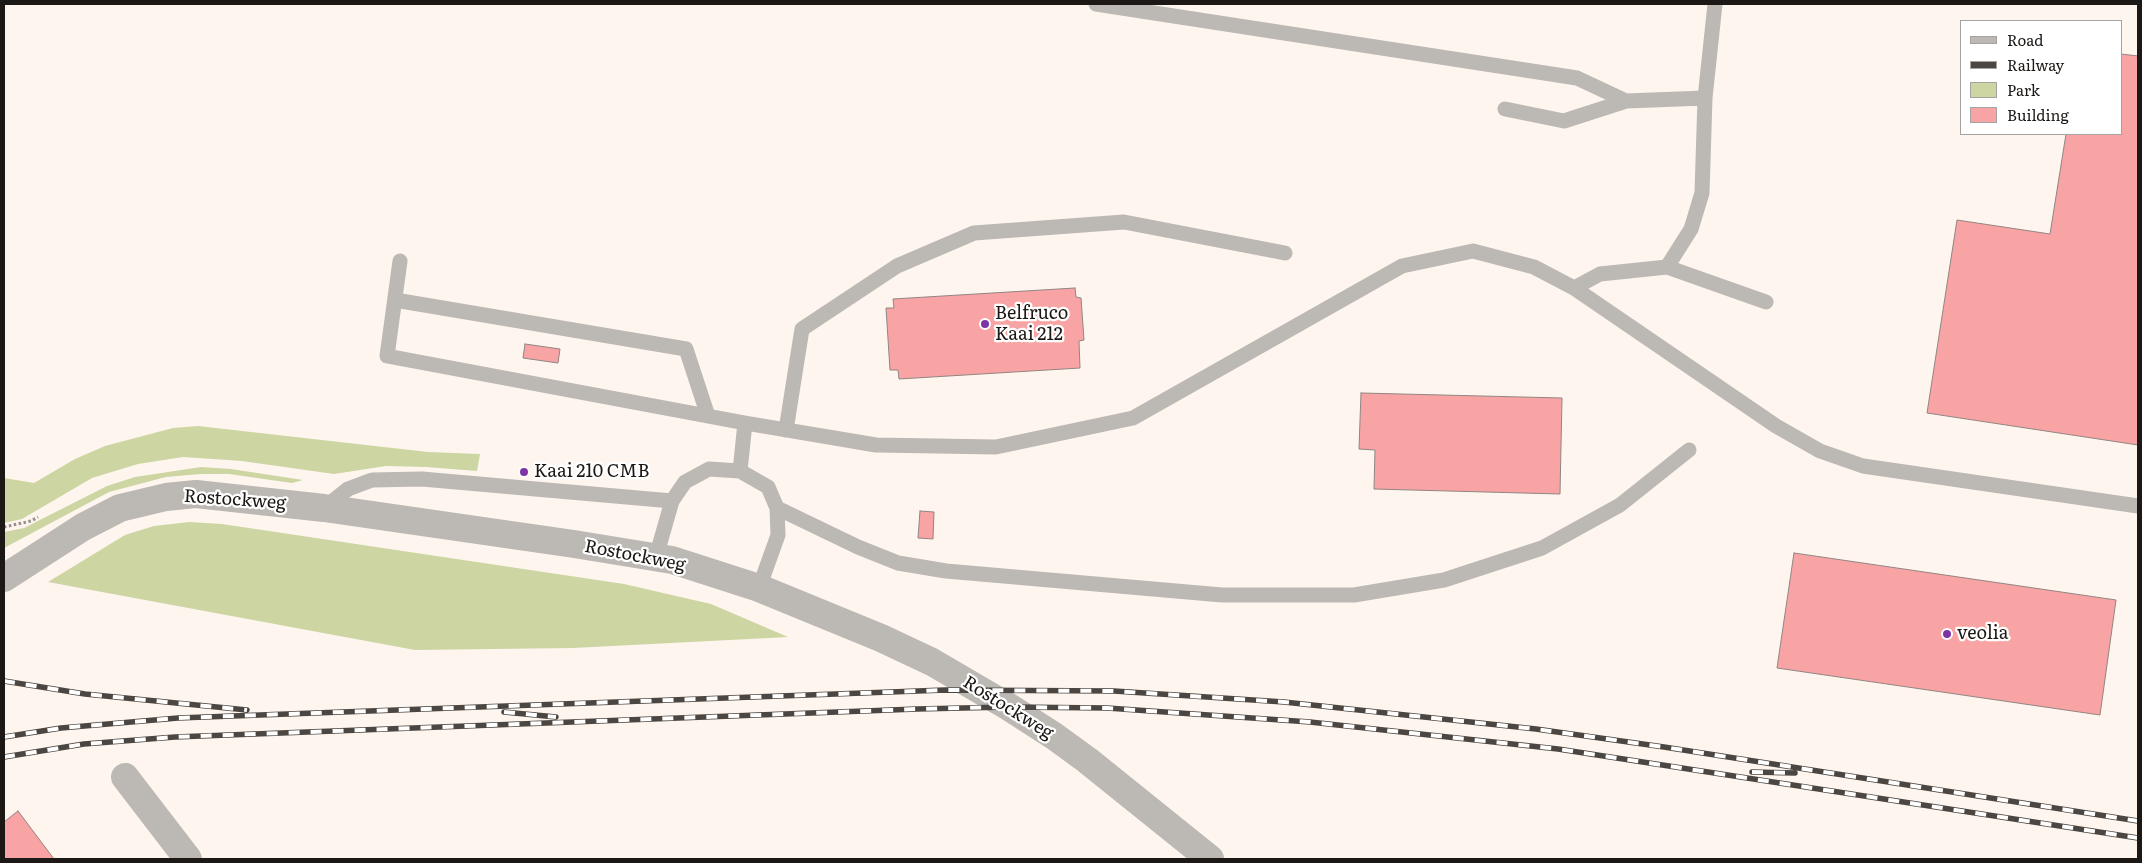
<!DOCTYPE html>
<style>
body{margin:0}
#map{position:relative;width:2142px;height:863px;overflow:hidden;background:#fef5ee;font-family:Literata,serif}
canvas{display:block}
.frame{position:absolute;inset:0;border:5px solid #1c1815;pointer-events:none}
.legend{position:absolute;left:1960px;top:20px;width:162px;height:115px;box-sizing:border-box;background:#fff;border:1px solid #a4a3a1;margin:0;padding:6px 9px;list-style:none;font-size:15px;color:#1c1815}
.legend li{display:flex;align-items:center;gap:10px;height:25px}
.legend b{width:25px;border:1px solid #a4a3a1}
</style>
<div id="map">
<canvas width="2142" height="863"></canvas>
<div class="frame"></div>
<ul class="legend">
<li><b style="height:6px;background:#bcb8b4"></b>Road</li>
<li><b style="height:6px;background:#4b4642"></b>Railway</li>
<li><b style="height:14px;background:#cdd5a3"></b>Park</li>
<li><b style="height:14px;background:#f9a4a4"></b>Building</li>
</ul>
</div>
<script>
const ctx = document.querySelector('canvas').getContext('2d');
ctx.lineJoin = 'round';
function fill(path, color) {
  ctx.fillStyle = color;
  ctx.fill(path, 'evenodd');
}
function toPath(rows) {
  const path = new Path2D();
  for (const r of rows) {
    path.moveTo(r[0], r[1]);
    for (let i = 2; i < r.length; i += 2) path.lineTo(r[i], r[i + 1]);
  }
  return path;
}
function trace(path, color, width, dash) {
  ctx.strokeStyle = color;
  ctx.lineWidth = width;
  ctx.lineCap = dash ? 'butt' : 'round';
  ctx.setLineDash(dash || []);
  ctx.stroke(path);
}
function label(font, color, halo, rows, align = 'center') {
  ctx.font = font + ' Literata,serif';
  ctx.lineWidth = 4.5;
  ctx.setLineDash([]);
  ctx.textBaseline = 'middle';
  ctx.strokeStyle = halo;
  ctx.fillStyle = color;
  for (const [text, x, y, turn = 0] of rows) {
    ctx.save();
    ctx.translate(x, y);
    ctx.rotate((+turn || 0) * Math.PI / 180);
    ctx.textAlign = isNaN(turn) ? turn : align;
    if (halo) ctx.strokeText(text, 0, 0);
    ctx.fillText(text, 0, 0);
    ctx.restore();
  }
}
fill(toPath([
 [198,426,428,452,480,454,477,471,426,467,386,466,334,474,242,461,183,457,138,464,92,478,22,519,4,523,4,478,34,483,75,459,105,446,173,428],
 [201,467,231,469,303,480,292,483,229,474,201,474,166,477,109,492,4,548,4,532,24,528,107,486,135,477],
 [189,522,222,524,624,584,711,604,788,637,573,648,415,650,48,582,125,535,154,526]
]), '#cdd5a3');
const building = toPath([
 [2121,54,2138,56,2138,445,1927,413,1957,220,2050,234,2066,134,2121,134,2121,54],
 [1075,288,1076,297,1081,298,1084,340,1079,341,1080,368,899,379,898,370,890,370,886,308,894,308,893,299,1075,288],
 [525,344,560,349,558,363,523,358,525,344],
 [1361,393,1562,398,1560,494,1374,489,1375,450,1359,449,1361,393],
 [920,511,934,512,933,539,918,538,920,511],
 [1794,553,2116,600,2100,715,1777,668,1794,553],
 [18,811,54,859,4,859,4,822,18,811]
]);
fill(building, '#f9a4a4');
trace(building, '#918483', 1);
trace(toPath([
 [4,527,31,521,38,517]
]), '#958f8a', 3, [2.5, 2.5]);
trace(toPath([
 [1096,4,1577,78,1626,101],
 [1505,109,1564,121,1626,101,1705,98],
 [400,261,387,356,745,423,876,445,996,447,1133,418,1402,266,1473,251,1534,267,1574,288,1600,274,1667,267,1766,302],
 [1667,267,1691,229,1702,193,1705,98,1715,4],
 [1574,288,1776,426,1820,451,1863,466,2138,506],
 [395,300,686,349,708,416],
 [786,430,802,329,897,266,974,233,1124,222,1285,253],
 [740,471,745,423],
 [324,508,348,489,372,480,422,479,672,501],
 [777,508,858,547,898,563,946,571,1222,595,1354,595,1444,580,1542,548,1620,505,1689,450],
 [656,557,672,501,685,482,709,469,740,471,768,487,777,508,778,535,759,588]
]), '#bcb8b4', 15);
trace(toPath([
 [4,578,83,527,120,508,166,497,196,494,324,508,574,544,672,560,759,588,881,638,932,662,1009,707,1054,736,1087,760,1210,859],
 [125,777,188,859]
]), '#bcb8b4', 28);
const rail = toPath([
 [4,681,85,694,247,710],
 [504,712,556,717],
 [4,737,61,728,178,718,945,690,1114,691,1284,702,1536,729,1664,747,2138,821],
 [4,757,84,744,175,737,917,709,1009,707,1107,708,1310,722,1558,749,2138,838],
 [1752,772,1795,773]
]);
trace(rail, '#4b4642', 5.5);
trace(rail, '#fff', 4, [11]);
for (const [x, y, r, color] of [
 [985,324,5,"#7f34a5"],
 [524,472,5,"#7f34a5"],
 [1947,634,5,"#7f34a5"]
]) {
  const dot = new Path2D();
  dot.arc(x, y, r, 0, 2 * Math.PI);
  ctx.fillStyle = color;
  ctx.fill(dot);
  trace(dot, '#fff', 2);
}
label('18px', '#1c1815', '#fff', [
 ["Belfruco",995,314],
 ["Kaai 212",995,335],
 ["Kaai 210 CMB",534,472],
 ["veolia",1957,634]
], 'left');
label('18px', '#1c1815', '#fff', [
 ["Rostockweg",235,500,4],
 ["Rostockweg",635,556,11],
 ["Rostockweg",1008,708,32]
]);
</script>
